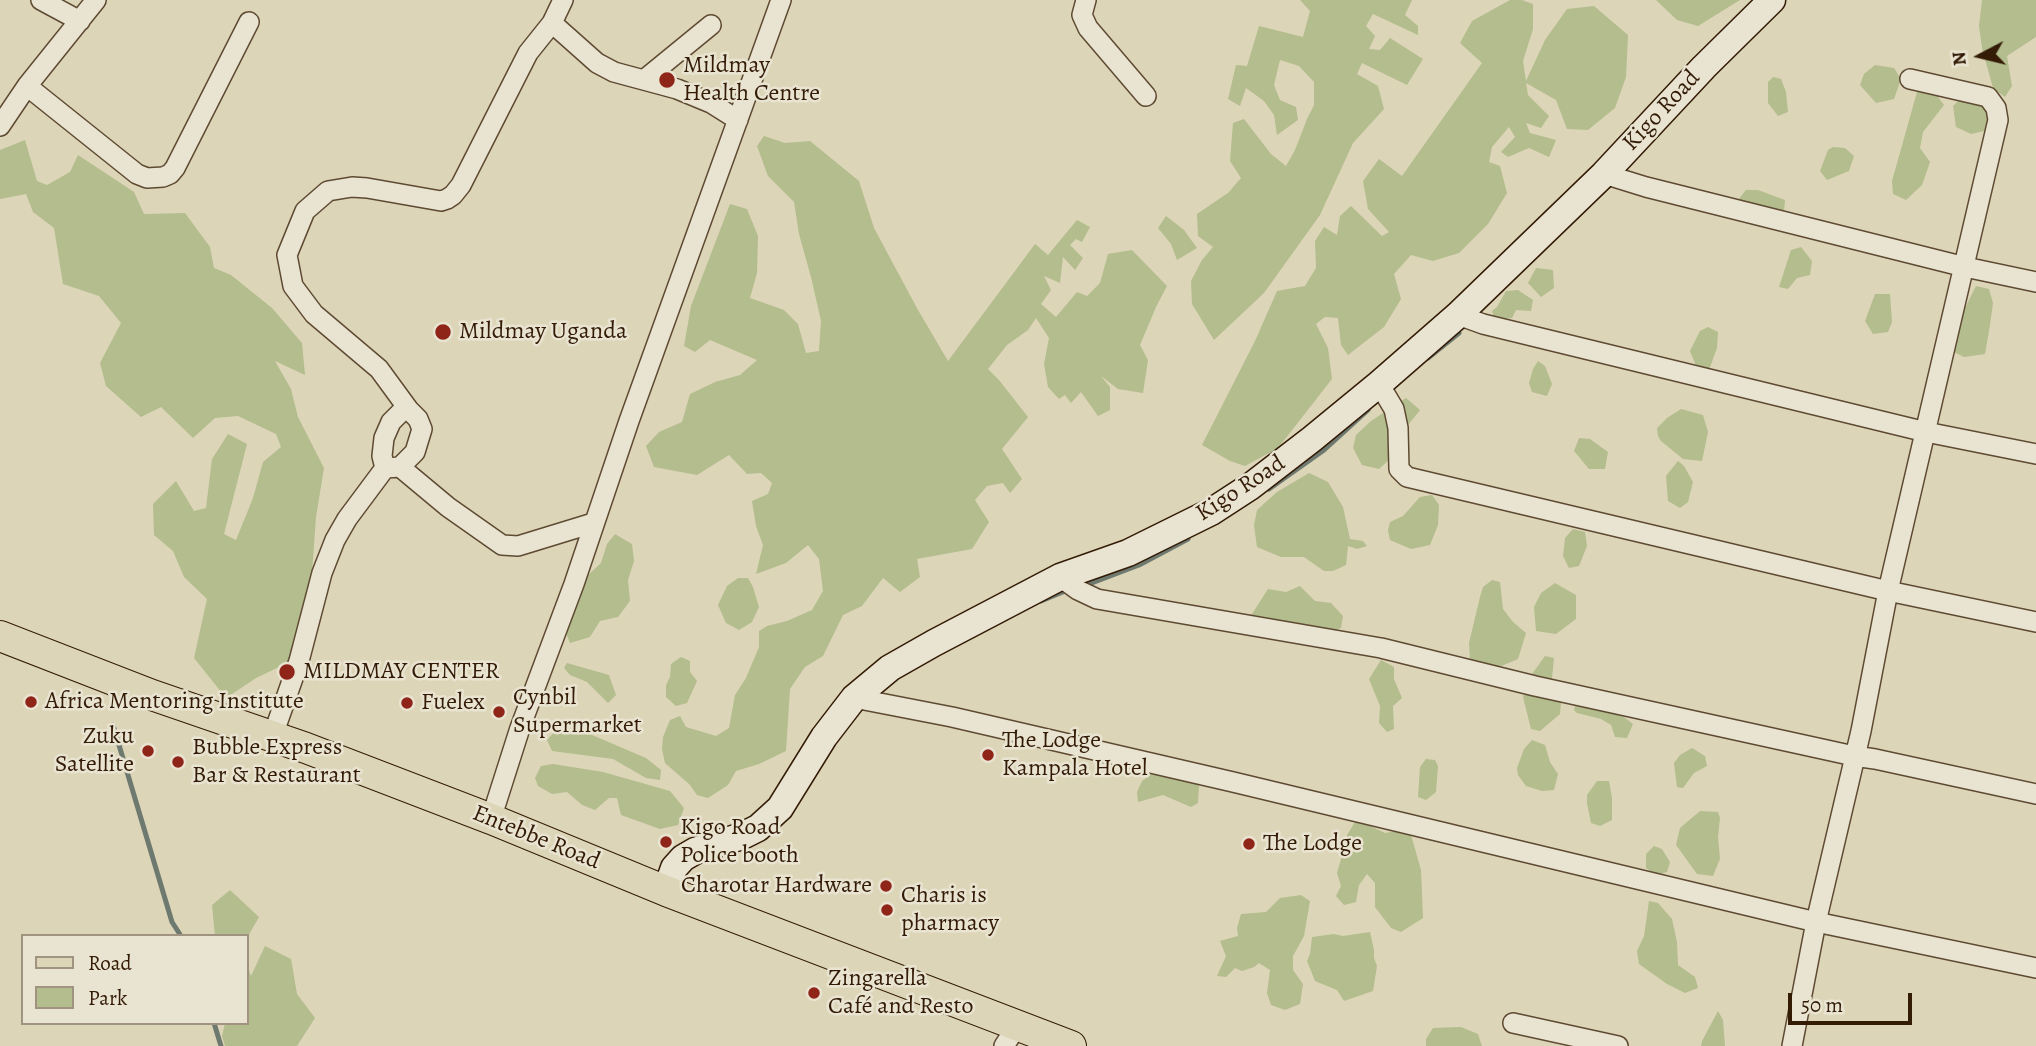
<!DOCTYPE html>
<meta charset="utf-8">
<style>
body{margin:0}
#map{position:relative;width:2036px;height:1046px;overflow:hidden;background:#ddd5b8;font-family:Alegreya,serif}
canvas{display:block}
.legend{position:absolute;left:21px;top:934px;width:228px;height:91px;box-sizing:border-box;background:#e9e4d1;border:2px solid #a09480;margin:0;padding:9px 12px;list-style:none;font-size:21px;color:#331b06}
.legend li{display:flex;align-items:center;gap:14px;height:35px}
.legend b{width:35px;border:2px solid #a09480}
.north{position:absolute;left:1945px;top:21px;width:70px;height:70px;-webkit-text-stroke:5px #e9e4d1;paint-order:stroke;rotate:263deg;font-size:19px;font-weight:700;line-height:28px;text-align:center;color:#331b06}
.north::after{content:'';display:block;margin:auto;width:24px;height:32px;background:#331b06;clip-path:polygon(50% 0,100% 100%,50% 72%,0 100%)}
.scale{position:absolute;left:1788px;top:993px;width:124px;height:32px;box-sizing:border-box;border:4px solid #331b06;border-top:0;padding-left:9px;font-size:21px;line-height:24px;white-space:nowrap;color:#331b06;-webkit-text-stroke:5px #e9e4d1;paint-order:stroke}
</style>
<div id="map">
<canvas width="2036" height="1046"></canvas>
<ul class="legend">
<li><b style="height:9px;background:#ddd5b8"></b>Road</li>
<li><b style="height:19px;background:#b3bd8d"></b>Park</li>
</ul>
<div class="north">N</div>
<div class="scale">50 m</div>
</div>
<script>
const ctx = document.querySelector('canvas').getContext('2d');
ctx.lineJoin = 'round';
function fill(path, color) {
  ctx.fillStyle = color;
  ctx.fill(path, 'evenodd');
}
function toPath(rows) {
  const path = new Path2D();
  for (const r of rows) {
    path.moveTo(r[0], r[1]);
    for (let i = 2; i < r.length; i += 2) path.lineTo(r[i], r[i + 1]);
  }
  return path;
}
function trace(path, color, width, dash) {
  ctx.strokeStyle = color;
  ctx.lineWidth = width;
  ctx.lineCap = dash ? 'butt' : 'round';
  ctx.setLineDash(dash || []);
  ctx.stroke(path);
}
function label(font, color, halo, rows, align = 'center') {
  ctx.font = font + ' Alegreya,serif';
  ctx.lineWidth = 5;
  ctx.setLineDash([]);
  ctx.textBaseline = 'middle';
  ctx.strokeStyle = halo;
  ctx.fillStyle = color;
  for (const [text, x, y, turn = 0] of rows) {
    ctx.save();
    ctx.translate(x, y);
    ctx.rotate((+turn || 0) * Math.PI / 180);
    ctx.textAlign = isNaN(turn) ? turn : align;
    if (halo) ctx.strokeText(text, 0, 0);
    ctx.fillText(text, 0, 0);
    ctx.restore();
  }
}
fill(toPath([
 [1300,0,1412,0,1405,15,1418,26,1418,35,1373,14,1366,26,1375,36,1369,49,1380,50,1390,38,1423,59,1407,85,1362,63,1357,74,1378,86,1384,109,1353,143,1320,215,1264,293,1214,340,1192,304,1191,281,1202,260,1213,247,1198,236,1197,214,1228,193,1241,178,1230,161,1233,123,1244,119,1271,154,1286,166,1295,150,1307,119,1314,105,1314,82,1299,66,1280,60,1274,85,1280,100,1296,107,1298,120,1277,135,1274,115,1264,101,1246,88,1240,106,1228,99,1236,65,1247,66,1259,26,1303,37,1310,11],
 [1510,0,1522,0,1533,4,1533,29,1523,61,1526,81,1545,40,1567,9,1594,6,1628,35,1626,77,1615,108,1588,130,1567,129,1556,100,1526,83,1528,95,1549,116,1541,128,1526,123,1530,133,1556,140,1549,157,1529,148,1508,157,1501,152,1515,137,1509,127,1492,147,1489,162,1500,166,1507,193,1488,224,1459,253,1433,261,1411,255,1394,274,1401,299,1384,327,1348,355,1341,345,1338,318,1325,317,1316,324,1328,348,1332,379,1278,448,1245,466,1230,461,1202,445,1255,341,1277,291,1305,286,1316,268,1315,241,1324,227,1337,235,1340,216,1351,206,1382,236,1389,232,1368,209,1363,181,1379,159,1402,176,1482,63,1460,43,1472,21],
 [1656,0,1740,0,1698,26,1677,20],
 [1982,0,2036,0,2036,37,2007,56,2012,86,2005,97,1993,88,1982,48,1979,26],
 [1875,65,1894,68,1901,79,1894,99,1876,103,1860,85,1864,74],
 [1773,77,1781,79,1786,92,1788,112,1778,116,1768,103,1768,82],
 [1917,92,1935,93,1944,105,1923,132,1920,148,1930,162,1922,185,1906,200,1893,194,1892,181],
 [1959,100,1968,100,1988,109,1989,130,1971,134,1956,127,1953,106],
 [764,136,785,143,810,141,859,181,874,228,918,310,948,361,1035,244,1048,255,1077,220,1090,227,1082,242,1076,239,1070,245,1083,258,1075,270,1063,257,1060,283,1044,276,1051,290,1041,304,1056,317,1077,292,1087,296,1100,283,1108,254,1132,250,1167,286,1156,307,1140,345,1148,360,1143,393,1118,389,1101,376,1110,387,1110,410,1098,416,1081,392,1071,403,1065,395,1059,399,1048,387,1044,364,1049,338,1036,318,1028,330,1007,345,988,369,999,380,1028,417,1002,449,1022,479,1010,493,1003,483,987,486,975,500,989,522,972,549,917,559,920,577,900,592,883,578,862,606,843,615,823,656,805,667,790,689,786,751,759,764,736,771,728,785,708,798,697,795,689,784,665,763,662,749,663,737,670,720,680,716,686,727,716,736,729,728,735,695,746,678,759,647,759,631,767,626,787,621,812,610,823,591,819,559,808,545,786,563,756,574,763,545,756,526,752,501,768,494,772,483,761,473,747,474,729,455,697,475,654,467,646,446,659,432,682,422,690,394,715,382,740,375,757,360,710,340,695,352,684,346,691,306,730,204,747,209,758,236,757,273,750,298,784,310,798,324,806,353,819,351,821,321,811,277,799,234,794,202,768,176,757,146],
 [25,140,37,181,47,185,70,172,78,155,134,192,144,214,185,213,210,247,214,268,231,275,272,308,302,343,305,375,275,361,291,389,298,417,324,468,316,517,311,587,296,659,256,678,226,698,194,658,207,599,184,577,173,551,154,535,153,504,176,481,194,511,206,508,212,459,228,434,247,444,224,534,236,540,253,498,263,462,281,447,276,434,238,416,215,418,193,438,161,407,141,417,106,386,100,363,121,323,99,296,63,284,54,228,33,212,26,194,0,199,0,150],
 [1833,147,1845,148,1854,156,1849,171,1827,180,1820,171,1828,150],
 [1746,190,1758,190,1785,200,1784,211,1749,207,1738,200],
 [1166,216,1184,230,1197,248,1177,260,1171,244,1158,228],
 [1801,247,1812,261,1810,275,1797,278,1788,289,1779,287,1791,250],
 [1536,268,1553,270,1554,288,1541,297,1528,283],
 [1976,286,1989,289,1993,303,1990,325,1985,354,1964,357,1950,350,1962,314],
 [1518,290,1533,300,1531,311,1516,310,1512,318,1495,320,1492,311,1497,307,1506,291],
 [1875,294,1890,294,1892,322,1888,332,1873,334,1865,321],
 [1708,327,1718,332,1717,348,1709,370,1697,368,1690,351,1700,331],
 [1538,361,1545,366,1552,384,1547,396,1532,392,1529,383,1533,369],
 [1406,398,1420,410,1408,425,1392,457,1379,469,1362,465,1353,448,1356,435,1371,421],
 [1681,409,1703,415,1708,432,1702,461,1683,459,1661,441,1658,436,1657,428,1667,418],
 [1579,438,1590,439,1608,452,1605,469,1589,469,1574,451],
 [1678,461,1684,466,1693,482,1688,502,1680,508,1668,501,1666,476],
 [1309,473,1328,482,1343,507,1350,539,1363,541,1367,546,1357,549,1348,546,1346,565,1333,571,1324,571,1304,557,1281,557,1257,547,1254,525,1257,510,1277,492],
 [1432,495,1439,505,1438,525,1430,545,1411,549,1390,540,1388,530,1390,522,1403,516,1420,497],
 [1573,529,1585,532,1587,546,1579,566,1569,568,1563,556,1565,538],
 [615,534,632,544,634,561,628,580,630,601,618,617,600,621,590,637,570,643,564,628,586,577,601,563,607,544],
 [738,578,748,578,753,587,759,607,752,622,739,630,726,623,718,605,727,586],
 [1492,580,1500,582,1503,609,1513,622,1526,633,1518,659,1499,667,1470,661,1469,643,1480,597,1483,587],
 [1555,583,1576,595,1576,619,1556,634,1536,631,1534,607,1541,593],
 [1300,586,1315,601,1331,603,1343,616,1341,628,1301,643,1244,617,1252,614,1268,589,1286,592],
 [1545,656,1554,658,1552,678,1561,703,1560,714,1540,731,1531,729,1523,697,1532,674],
 [681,657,690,661,690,672,697,681,687,703,676,706,666,697,666,685,670,677,671,664],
 [1381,660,1394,667,1394,679,1402,698,1393,706,1394,729,1387,732,1379,723,1380,706,1369,679],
 [567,663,609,675,616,695,608,703,587,682,570,675,564,668],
 [1575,706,1616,711,1633,724,1627,738,1615,737,1611,725,1601,719,1577,713,1574,710],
 [565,730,592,735,646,758,661,770,660,780,646,778,613,759,552,751,547,740,555,731],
 [1532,740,1545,745,1550,762,1558,774,1554,790,1542,791,1526,786,1518,775,1517,768,1524,749],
 [1692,748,1705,756,1707,766,1694,773,1683,788,1677,787,1674,763,1680,755],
 [1426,759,1435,760,1438,766,1436,792,1426,800,1418,797,1420,767],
 [553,764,603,772,670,791,684,808,678,825,660,829,621,815,617,798,609,798,595,810,582,805,567,792,552,794,538,786,535,778,541,766],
 [1156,771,1191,777,1199,786,1198,803,1191,807,1163,795,1138,802,1137,792,1142,781],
 [1597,781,1609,781,1612,798,1612,820,1600,826,1591,823,1587,803,1587,795],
 [1700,811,1718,812,1720,818,1718,837,1720,859,1713,876,1697,874,1676,845,1680,828],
 [1355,822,1364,823,1385,833,1398,831,1411,835,1421,870,1423,918,1401,932,1391,928,1375,907,1375,883,1367,874,1359,885,1356,902,1344,905,1336,896,1341,886,1337,873,1341,859,1346,846,1347,835],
 [1654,846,1662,849,1670,862,1667,872,1656,875,1646,868,1646,854],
 [230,890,259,917,247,938,247,936,215,936,212,905],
 [1301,895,1310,901,1304,936,1293,956,1293,970,1303,984,1300,1004,1285,1010,1271,1005,1267,993,1270,970,1259,963,1254,967,1242,971,1235,968,1226,977,1217,976,1226,956,1220,941,1238,936,1237,928,1241,914,1266,912,1280,898],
 [1649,901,1658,903,1672,919,1677,942,1678,965,1695,977,1698,988,1685,993,1667,984,1639,964,1637,951,1644,936],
 [1370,932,1374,950,1374,958,1377,966,1373,991,1344,1001,1337,990,1315,981,1307,961,1310,954,1312,937,1334,934,1343,936],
 [265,946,291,959,297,994,315,1018,297,1046,225,1046,222,1036,225,1023,247,1023,247,965,251,976],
 [1718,1011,1723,1020,1725,1046,1701,1046,1702,1041],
 [1461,1027,1478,1034,1482,1046,1426,1046,1426,1039,1433,1028]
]), '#b3bd8d');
trace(toPath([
 [1428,358,1459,333],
 [1269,489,1324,450,1368,410],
 [1089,584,1139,565,1188,539],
 [1041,601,1065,591],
 [113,725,172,922,181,936],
 [214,1023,221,1046]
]), '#6e7970', 5);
const street = toPath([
 [41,0,80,21],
 [563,0,552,23,597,63,614,72,677,89,711,103,738,120],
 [1086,0,1082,15,1088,28,1146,96],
 [645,79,711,25],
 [27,86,137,174,147,178,163,177,170,174,175,168,249,22],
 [0,126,27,86,96,0],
 [1604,174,1646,187,1965,267,2036,282],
 [1458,315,1483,324,1926,432,2036,454],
 [1379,384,1394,409,1398,428,1399,469,1407,477,1888,591,2036,622],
 [409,410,379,369,314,314,293,286,287,255,305,211,328,191,352,187,367,188,441,201,447,199,453,195,461,185,528,53,552,23],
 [400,467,448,507,502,545,518,546,593,523],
 [1060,577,1078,590,1097,599,1381,648,1535,686,1854,756,1875,759,2036,794],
 [854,698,952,717,1233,782,1816,922,2036,968],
 [273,735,299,661,322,573,335,540,347,519,385,468,400,467,415,452,422,429,418,419,409,410,402,411,391,422,384,438,382,456,385,468],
 [491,819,520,728,574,584,629,421,781,0],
 [1513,1023,1618,1046],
 [1004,1046,1017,1026],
 [1792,1046,1816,922,1861,731,1888,591,1998,120,1996,108,1988,97,1910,79]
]);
const secondary = toPath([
 [666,891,674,868,683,858,695,851,742,836,758,828,780,808,824,737,854,698,890,668,934,643,1060,577,1128,553,1211,512,1251,486,1312,439,1379,384,1458,315,1604,174,1704,67,1772,0]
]);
const primary = toPath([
 [0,636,152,695,306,748,491,819,666,891,1071,1046]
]);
trace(street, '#5e4a32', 22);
trace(secondary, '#331b06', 29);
trace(primary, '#331b06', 32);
trace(street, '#e9e4d1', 19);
trace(secondary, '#e9e4d1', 26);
trace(primary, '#ddd5b8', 30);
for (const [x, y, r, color] of [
 [667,80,9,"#8f2418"],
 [443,332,9,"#8f2418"],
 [287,672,9,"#8f2418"],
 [31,702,7,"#8f2418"],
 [407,703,7,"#8f2418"],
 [499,712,7,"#8f2418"],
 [148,751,7,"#8f2418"],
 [988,755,7,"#8f2418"],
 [178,762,7,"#8f2418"],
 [666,842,7,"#8f2418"],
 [1249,844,7,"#8f2418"],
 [886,886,7,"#8f2418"],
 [887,910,7,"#8f2418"],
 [814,993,7,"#8f2418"]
]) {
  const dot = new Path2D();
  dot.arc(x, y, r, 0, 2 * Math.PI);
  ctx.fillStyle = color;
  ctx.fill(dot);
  trace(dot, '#e9e4d1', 2.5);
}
label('24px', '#331b06', '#e9e4d1', [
 ["Mildmay",683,66],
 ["Health Centre",683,94],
 ["Mildmay Uganda",459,332],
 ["MILDMAY CENTER",303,672],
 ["Cynbil",513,698],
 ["Supermarket",513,726],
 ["Africa Mentoring Institute",45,702],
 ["Fuelex",421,703],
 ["Zuku",134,737,"right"],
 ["Satellite",134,765,"right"],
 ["The Lodge",1002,741],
 ["Kampala Hotel",1002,769],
 ["Bubble Express",192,748],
 ["Bar & Restaurant",192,776],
 ["Kigo Road",680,828],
 ["Police booth",680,856],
 ["The Lodge",1263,844],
 ["Charotar Hardware",872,886,"right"],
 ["Charis is",901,896],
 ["pharmacy",901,924],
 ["Zingarella",828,979],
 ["Café and Resto",828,1007]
], 'left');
label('24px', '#331b06', '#e9e4d1', [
 ["Kigo Road",1662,111,-47],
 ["Kigo Road",1241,489,-33],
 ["Entebbe Road",536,838,22]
]);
</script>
